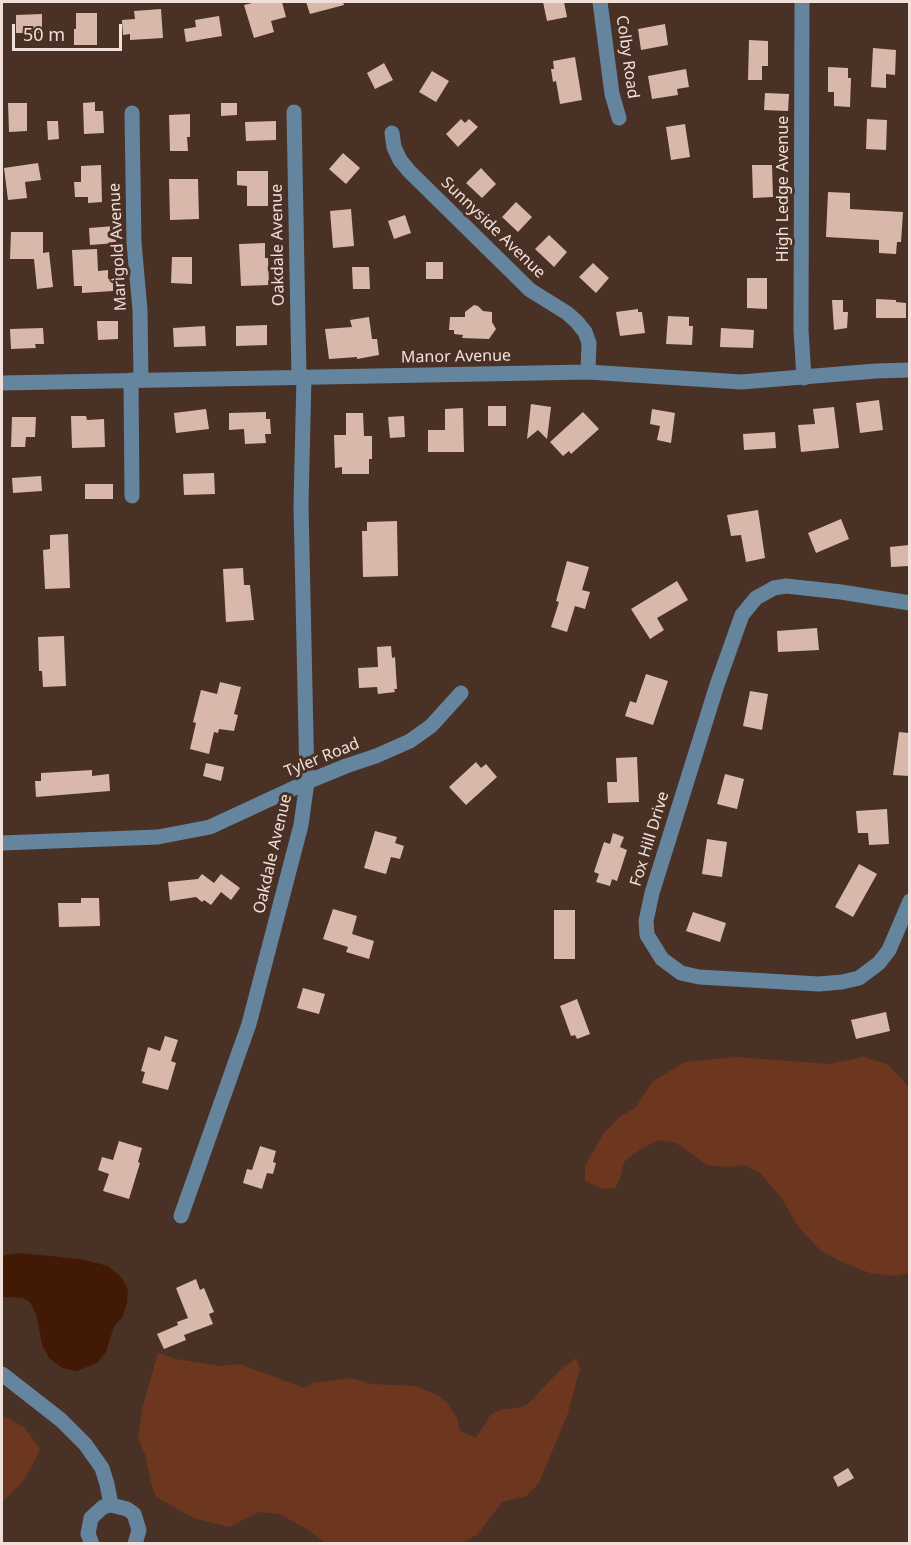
<!DOCTYPE html>
<style>
body{margin:0}
#map{position:relative;width:911px;height:1545px;overflow:hidden;background:#4a3125;font-family:"Noto Sans",sans-serif}
canvas{display:block}
.frame{position:absolute;inset:0;border:3px solid #f1e0d9;pointer-events:none}
.scale{position:absolute;left:12px;top:24px;width:110px;height:27px;box-sizing:border-box;border:3px solid #f1e0d9;border-top:0;padding-left:8px;font-size:18px;line-height:21px;white-space:nowrap;color:#f1e0d9;-webkit-text-stroke:4px #4a3125;paint-order:stroke}
</style>
<div id="map">
<canvas width="911" height="1545"></canvas>
<div class="frame"></div>
<div class="scale">50 m</div>
</div>
<script>
const ctx = document.querySelector('canvas').getContext('2d');
ctx.lineJoin = 'round';
function fill(path, color) {
  ctx.fillStyle = color;
  ctx.fill(path, 'evenodd');
}
function toPath(rows) {
  const path = new Path2D();
  for (const r of rows) {
    path.moveTo(r[0], r[1]);
    for (let i = 2; i < r.length; i += 2) path.lineTo(r[i], r[i + 1]);
  }
  return path;
}
function trace(path, color, width, dash) {
  ctx.strokeStyle = color;
  ctx.lineWidth = width;
  ctx.lineCap = dash ? 'butt' : 'round';
  ctx.setLineDash(dash || []);
  ctx.stroke(path);
}
function label(font, color, halo, rows, align = 'center') {
  ctx.font = font + ' "Noto Sans",sans-serif';
  ctx.lineWidth = 6;
  ctx.setLineDash([]);
  ctx.textBaseline = 'middle';
  ctx.strokeStyle = halo;
  ctx.fillStyle = color;
  for (const [text, x, y, turn = 0] of rows) {
    ctx.save();
    ctx.translate(x, y);
    ctx.rotate((+turn || 0) * Math.PI / 180);
    ctx.textAlign = isNaN(turn) ? turn : align;
    if (halo) ctx.strokeText(text, 0, 0);
    ctx.fillText(text, 0, 0);
    ctx.restore();
  }
}
fill(toPath([
 [737,1057,829,1064,863,1057,887,1064,909,1087,909,1273,895,1276,870,1273,842,1262,820,1250,796,1224,783,1200,760,1173,744,1165,728,1167,707,1165,676,1143,659,1140,641,1149,624,1162,620,1179,615,1188,603,1189,585,1181,585,1166,603,1134,620,1117,636,1107,653,1081,685,1062],
 [158,1353,176,1359,220,1366,240,1364,304,1388,313,1383,351,1378,372,1384,416,1386,437,1395,447,1403,457,1418,460,1431,476,1438,491,1414,504,1409,518,1408,528,1404,560,1370,576,1358,580,1369,568,1413,539,1483,526,1496,502,1502,477,1535,461,1543,326,1544,309,1530,279,1514,259,1512,229,1527,194,1518,156,1497,151,1482,145,1454,138,1439,142,1409],
 [2,1415,25,1428,40,1450,24,1480,2,1502]
]), '#6c371e');
fill(toPath([
 [21,1253,81,1259,108,1266,121,1277,128,1290,127,1303,122,1318,114,1326,106,1352,97,1363,77,1371,62,1368,49,1358,42,1345,37,1317,30,1302,22,1298,2,1297,2,1260,5,1255]
]), '#421904');
fill(toPath([
 [256,2,282,2,286,17,271,21,274,32,254,38,244,5],
 [306,2,343,2,344,5,310,14],
 [543,2,564,2,567,17,547,21],
 [161,9,163,38,130,40,130,34,123,35,122,20,135,19,134,11],
 [76,13,97,13,97,45,74,45,74,29,76,29],
 [42,14,42,33,16,33,16,15],
 [219,16,222,36,186,42,184,29,196,27,195,20],
 [665,24,668,45,641,50,638,29],
 [749,40,768,41,768,66,762,66,762,80,748,80],
 [873,48,896,50,895,75,886,74,886,88,871,87],
 [575,57,582,100,560,104,556,81,553,82,551,69,554,69,553,61],
 [384,63,393,80,375,89,367,73],
 [828,67,848,68,848,78,851,78,850,107,834,106,834,92,828,92],
 [686,69,689,87,677,89,678,95,652,99,648,76],
 [432,71,449,81,436,102,419,92],
 [765,93,789,94,788,111,764,110],
 [95,102,95,111,103,111,104,133,84,134,83,103],
 [8,103,27,103,27,131,9,132],
 [221,103,237,103,237,115,221,116],
 [190,114,190,137,187,137,188,151,170,151,169,115],
 [461,119,465,123,469,119,478,127,458,147,446,134],
 [867,119,887,120,886,150,866,149],
 [47,121,58,121,59,139,48,140],
 [276,121,276,140,246,141,245,122],
 [685,124,690,157,671,160,666,127],
 [343,153,360,168,346,184,329,169],
 [38,163,41,180,25,182,27,198,8,200,4,168],
 [101,165,102,202,88,203,88,197,75,197,74,182,81,182,81,166],
 [752,165,772,165,773,197,753,198],
 [481,168,496,184,482,198,466,183],
 [237,171,268,171,268,206,247,206,247,186,237,185],
 [169,179,198,179,199,219,170,220],
 [828,192,850,193,850,209,903,212,901,242,897,242,896,254,879,253,879,240,826,237],
 [516,202,532,217,518,232,502,217],
 [351,209,354,246,333,248,330,211],
 [405,215,411,233,394,239,388,221],
 [115,226,116,243,90,245,89,228],
 [11,232,43,232,43,253,49,252,53,287,37,289,34,259,10,259],
 [549,235,567,252,554,267,535,249],
 [265,243,265,258,268,258,269,285,241,286,239,244],
 [97,249,98,271,108,270,108,279,113,279,113,291,82,293,82,286,74,286,72,250],
 [172,257,192,257,192,284,171,283],
 [426,262,443,262,443,279,426,279],
 [593,263,609,278,596,293,579,277],
 [352,267,369,267,370,289,353,289],
 [747,278,767,278,767,309,747,308],
 [876,299,896,300,896,302,906,303,906,318,876,318],
 [832,300,843,300,843,312,848,312,847,328,834,330],
 [474,305,478,306,483,311,492,312,492,322,496,329,489,339,462,338,463,335,454,334,454,330,449,330,450,317,465,317,465,312],
 [638,309,638,312,642,312,645,333,620,336,616,312],
 [668,316,689,317,689,326,693,326,692,345,666,344],
 [369,317,372,339,377,339,379,355,357,359,357,357,329,359,325,329,352,327,350,320],
 [97,321,118,321,118,339,98,340],
 [267,325,267,345,236,346,236,326],
 [205,326,206,346,174,347,173,328],
 [43,328,44,344,35,344,36,348,11,349,10,329],
 [721,328,754,330,753,348,720,347],
 [879,400,883,430,860,433,856,403],
 [531,404,551,407,547,439,538,430,527,439],
 [488,406,506,406,506,426,488,426],
 [834,407,839,448,801,452,798,425,815,424,813,409],
 [463,408,464,452,428,452,428,430,445,430,445,409],
 [206,409,209,429,176,433,174,413],
 [652,409,675,413,671,443,657,440,660,426,650,424],
 [266,412,266,419,270,419,271,434,265,434,266,443,245,444,244,429,229,430,229,413],
 [583,412,599,429,571,454,569,451,563,456,550,442],
 [346,413,363,413,364,436,372,436,372,459,369,459,369,474,342,474,342,467,335,468,334,435,346,435],
 [71,416,86,416,87,420,104,419,105,447,72,448],
 [404,416,405,437,390,438,388,417],
 [12,417,36,417,35,437,26,437,25,447,11,447],
 [775,432,776,448,744,450,743,434],
 [214,473,215,494,184,495,183,474],
 [41,476,42,491,13,493,12,478],
 [85,484,113,484,113,499,85,499],
 [758,510,765,558,746,562,741,535,731,536,727,515],
 [841,519,849,539,816,553,808,533],
 [397,521,398,576,363,577,362,531,367,531,367,522],
 [68,534,70,588,45,589,43,550,50,549,50,535],
 [909,545,909,566,891,567,890,547],
 [567,561,589,567,582,590,590,592,585,609,575,606,567,632,551,627,559,602,556,601],
 [243,568,244,585,250,585,254,620,226,622,223,569],
 [677,581,688,600,657,618,664,630,650,639,631,609],
 [817,628,819,650,778,652,777,631],
 [64,636,66,686,43,687,42,671,39,671,38,637],
 [391,646,392,658,395,657,397,689,394,689,395,692,378,694,377,687,359,688,358,668,378,667,377,647],
 [646,674,668,681,653,725,625,716,630,701,636,703],
 [220,682,241,687,234,714,238,715,234,731,219,729,218,733,214,732,209,754,190,749,196,723,193,722,201,690,217,694],
 [750,691,768,694,762,730,743,726],
 [899,732,909,733,909,776,893,775],
 [637,757,639,802,608,803,607,782,617,782,616,758],
 [476,762,481,768,486,764,497,777,466,805,449,787],
 [206,763,224,767,221,781,203,776],
 [92,770,92,776,109,774,110,791,36,797,35,781,41,781,41,773],
 [725,774,744,779,737,809,717,804],
 [887,809,889,844,869,845,868,833,858,833,856,811],
 [375,831,397,837,395,843,404,846,400,859,391,857,386,874,364,868],
 [613,833,624,837,620,847,627,850,617,881,612,879,610,886,596,882,599,874,594,872,604,842,610,844],
 [707,839,727,842,722,877,702,874],
 [859,864,877,874,853,917,835,907],
 [202,874,214,883,221,874,240,888,231,900,221,892,211,905,204,900,202,902,196,897,170,901,168,882,198,879],
 [81,898,99,898,100,926,59,927,58,903,81,903],
 [333,909,357,916,352,934,374,941,369,959,346,952,348,947,323,939],
 [554,910,575,910,575,959,554,959],
 [693,912,726,923,720,942,686,931],
 [303,988,325,994,319,1014,297,1008],
 [577,999,590,1034,577,1039,575,1035,571,1036,560,1006],
 [886,1012,890,1031,856,1039,851,1020],
 [165,1036,178,1040,171,1061,176,1063,168,1090,142,1083,145,1072,141,1071,148,1047,160,1051],
 [119,1141,142,1148,138,1162,140,1163,129,1199,103,1191,109,1174,98,1170,102,1157,113,1160],
 [260,1146,276,1151,273,1162,276,1163,273,1174,267,1173,262,1189,243,1183,247,1169,252,1170],
 [196,1279,200,1290,204,1288,214,1312,209,1314,213,1324,184,1335,186,1340,164,1349,157,1334,178,1325,177,1322,188,1318,176,1288],
 [848,1468,854,1478,838,1487,833,1477]
]), '#d8b8aa');
trace(toPath([
 [600,2,612,94,619,118],
 [802,2,801,330,804,378],
 [294,112,299,377],
 [132,113,134,243,140,310,141,380],
 [392,133,394,147,400,160,409,171,530,290,567,313,577,322,585,332,589,343,588,372],
 [131,380,132,496],
 [2,383,588,372,741,382,876,371,910,370],
 [910,603,841,592,786,586,774,588,756,598,742,615,717,685,652,893,646,921,647,935,662,959,681,973,699,977,819,984,842,982,859,978,879,963,889,950,910,901],
 [2,843,158,837,210,827,307,782,346,766,376,756,410,741,431,726,461,693],
 [181,1216,249,1024,301,825,307,782,301,505,304,377],
 [2,1374,61,1420,85,1444,102,1468,107,1484,111,1505],
 [92,1544,88,1534,91,1518,103,1507,111,1505,127,1509,134,1514,139,1530,135,1544]
]), '#64859d', 15);
label('16px', '#f1e0d9', '#4a3125', [
 ["Colby Road",627,57,82],
 ["High Ledge Avenue",783,189,-90],
 ["Sunnyside Avenue",493,228,44],
 ["Oakdale Avenue",278,245,-91],
 ["Marigold Avenue",118,247,-93],
 ["Manor Avenue",456,357,-1],
 ["Tyler Road",322,758,-22],
 ["Fox Hill Drive",650,839,-73],
 ["Oakdale Avenue",273,854,-77]
]);
</script>
